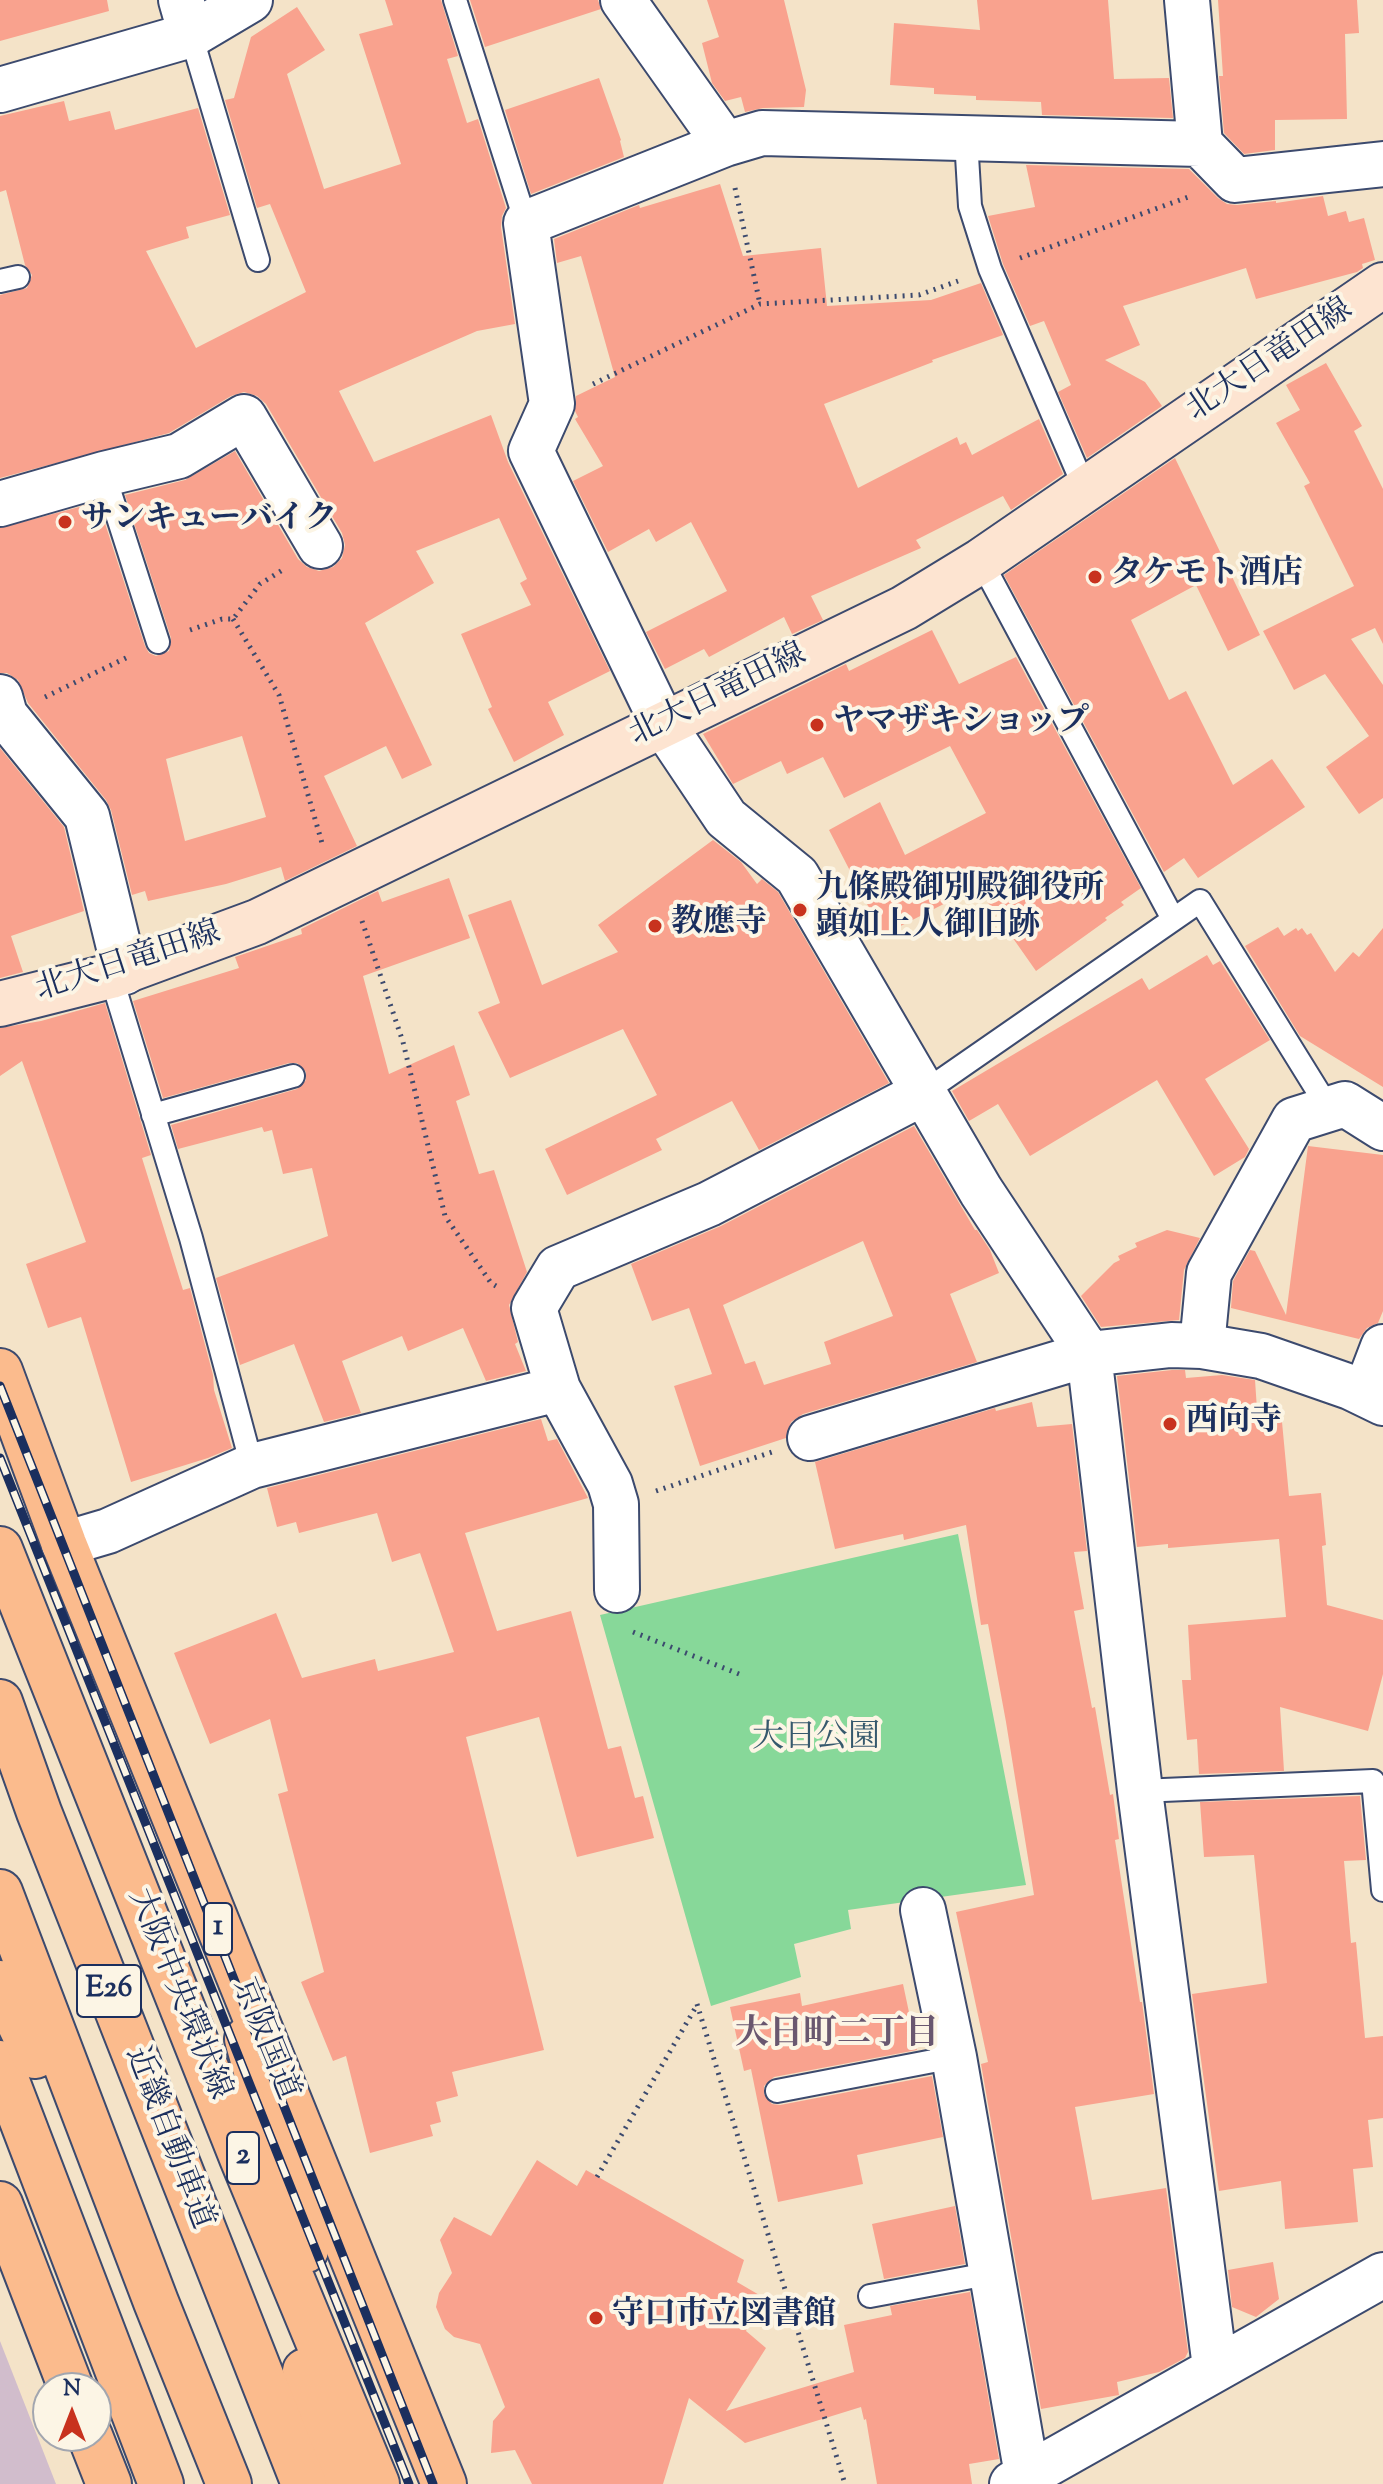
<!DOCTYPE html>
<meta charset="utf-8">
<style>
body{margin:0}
#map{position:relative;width:1383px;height:2484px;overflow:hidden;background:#f4e3c8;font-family:"Sorts Mill Goudy",serif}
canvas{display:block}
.north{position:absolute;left:32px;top:2372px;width:80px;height:80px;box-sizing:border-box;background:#fcf5e5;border:2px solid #a2a6af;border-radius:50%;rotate:0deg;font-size:22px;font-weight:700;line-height:32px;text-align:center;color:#1b2f5e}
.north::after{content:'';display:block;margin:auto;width:28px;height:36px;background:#c8321e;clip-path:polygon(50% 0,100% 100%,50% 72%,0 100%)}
</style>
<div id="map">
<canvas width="1383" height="2484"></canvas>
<div class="north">N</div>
</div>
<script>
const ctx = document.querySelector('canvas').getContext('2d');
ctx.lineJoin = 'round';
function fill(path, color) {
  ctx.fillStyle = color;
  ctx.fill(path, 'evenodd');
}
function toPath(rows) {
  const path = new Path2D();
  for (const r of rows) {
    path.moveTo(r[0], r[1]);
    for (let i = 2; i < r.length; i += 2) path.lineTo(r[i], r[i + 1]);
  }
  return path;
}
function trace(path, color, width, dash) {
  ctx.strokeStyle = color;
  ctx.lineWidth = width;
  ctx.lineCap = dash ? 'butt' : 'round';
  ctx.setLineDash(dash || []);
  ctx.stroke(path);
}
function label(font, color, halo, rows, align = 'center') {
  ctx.font = font + ' "Sorts Mill Goudy","Noto Serif JP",serif';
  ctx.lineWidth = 8;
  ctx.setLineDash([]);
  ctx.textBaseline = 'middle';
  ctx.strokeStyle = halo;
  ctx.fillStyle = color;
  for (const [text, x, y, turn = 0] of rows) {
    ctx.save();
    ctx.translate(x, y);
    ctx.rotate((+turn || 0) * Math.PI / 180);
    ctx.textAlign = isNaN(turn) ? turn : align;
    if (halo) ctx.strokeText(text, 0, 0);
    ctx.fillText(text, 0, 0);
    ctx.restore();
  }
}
fill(toPath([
 [0,2341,56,2484,0,2484]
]), '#d1bdcc');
fill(toPath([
 [958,1534,1026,1885,848,1910,851,1929,794,1944,801,1977,711,2006,600,1615]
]), '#87d899');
fill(toPath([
 [0,0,107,0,109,11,0,41],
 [385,0,441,0,458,56,447,59,467,123,478,119,506,208,502,216,501,227,515,324,477,331,339,391,374,462,491,415,508,462,610,671,548,702,564,735,514,762,488,709,492,707,461,634,531,605,520,583,527,579,499,518,416,551,434,583,365,623,432,765,402,779,386,746,324,776,357,846,285,881,281,867,226,884,148,901,145,891,132,895,111,810,106,800,28,703,18,680,7,673,0,673,0,528,98,502,145,646,149,653,156,656,169,651,171,638,125,495,185,480,235,451,298,559,307,567,319,571,333,567,342,558,345,545,342,533,266,404,257,396,244,392,231,396,169,433,0,478,0,295,27,288,32,275,25,265,6,190,0,192,0,116,64,101,69,121,110,111,115,130,198,108,230,215,186,227,189,238,146,251,196,348,306,292,270,204,257,208,225,100,234,98,251,37,297,7,325,50,287,74,324,189,401,164,359,34,393,25],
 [242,736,266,817,185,841,166,759],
 [470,0,598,0,601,9,485,47],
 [707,0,784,0,806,90,804,107,763,108,745,112,741,97,725,101,712,83,702,43,719,37],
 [977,0,1108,0,1114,79,1169,78,1173,118,1042,115,1041,102,976,100,976,96,934,94,934,88,890,85,894,23,980,30],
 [1218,0,1357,0,1359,33,1345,34,1347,119,1275,120,1275,150,1244,154,1224,133,1219,76,1223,76],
 [599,78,621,140,620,141,624,157,531,194,505,110],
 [1026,165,1189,169,1218,198,1227,204,1237,205,1276,201,1276,203,1323,196,1328,216,1346,211,1349,222,1364,218,1375,260,1362,264,1363,268,1357,272,1256,299,1246,268,1123,306,1140,345,1105,360,1145,382,1162,406,1087,458,1058,392,1071,385,1044,321,1030,326,1003,264,988,216,1035,207],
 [720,184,743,256,821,248,827,306,931,300,981,283,1003,335,932,360,933,362,824,404,858,488,957,437,960,445,966,442,972,455,1039,419,1063,474,1011,510,1003,496,916,540,921,548,811,596,823,620,792,634,784,617,709,657,704,649,665,669,646,632,727,591,691,522,656,542,649,529,608,552,573,481,603,466,575,419,578,417,575,411,576,396,615,377,581,256,557,263,554,239,639,205,640,208],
 [1326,363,1362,426,1354,431,1383,489,1383,644,1375,628,1351,639,1383,685,1383,798,1359,814,1326,767,1369,736,1325,674,1294,690,1263,631,1354,586,1304,486,1310,483,1276,423,1300,410,1286,385],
 [1175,458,1260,635,1228,651,1196,585,1131,620,1169,700,1186,691,1233,785,1272,759,1305,807,1198,878,1184,858,1164,872,1004,575],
 [932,630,959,684,1016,657,1141,888,1121,902,1124,905,1105,918,1107,920,1036,971,977,887,883,935,829,830,880,802,905,855,986,813,950,746,844,798,823,757,787,774,781,761,733,784,703,734,846,664,849,671],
 [0,748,64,827,84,911,11,936,23,972,0,978],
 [713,840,741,862,757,884,762,879,778,892,889,1083,759,1150,732,1101,656,1139,662,1150,567,1195,545,1149,657,1095,623,1029,510,1078,478,1012,500,1003,468,915,511,900,542,985,618,952,598,925],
 [449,878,470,938,363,976,389,1074,454,1045,470,1095,456,1101,479,1174,494,1170,527,1272,509,1305,518,1342,515,1344,526,1371,486,1381,463,1328,408,1351,402,1336,342,1361,361,1413,324,1422,294,1344,240,1365,216,1278,328,1236,312,1168,283,1174,272,1130,264,1132,262,1127,178,1149,171,1125,297,1089,306,1080,306,1072,297,1063,289,1063,163,1098,133,1001,239,968,235,957,302,934,301,929,378,891,382,902],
 [1278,927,1284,936,1296,928,1298,931,1302,928,1307,935,1311,933,1335,972,1353,952,1359,957,1383,928,1383,1087,1300,1036,1245,946],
 [1207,955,1213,965,1220,961,1270,1040,1205,1079,1249,1149,1245,1157,1214,1176,1157,1080,1030,1156,998,1104,969,1121,952,1091,1142,978,1149,990],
 [105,1003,151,1155,142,1158,183,1290,190,1288,213,1375,214,1390,232,1448,208,1458,131,1482,81,1317,48,1328,26,1264,86,1242,22,1061,0,1076,0,1028,41,1021],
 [914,1126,975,1230,977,1230,990,1250,999,1273,950,1294,977,1362,803,1414,791,1422,786,1438,700,1466,674,1386,712,1374,689,1308,652,1321,631,1264,721,1226],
 [863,1241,893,1316,824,1342,831,1364,764,1385,755,1361,745,1364,723,1305],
 [1308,1146,1383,1155,1383,1311,1378,1323,1367,1328,1359,1339,1231,1308,1233,1281,1250,1250,1255,1251,1286,1315],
 [1167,1230,1200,1238,1184,1270,1179,1320,1101,1327,1081,1296,1114,1263,1120,1260,1118,1256,1137,1247,1135,1243],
 [1172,1370,1185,1370,1186,1378,1222,1375,1255,1380,1258,1424,1282,1422,1289,1496,1321,1493,1326,1545,1322,1546,1327,1605,1383,1620,1383,1674,1368,1731,1280,1707,1284,1771,1199,1774,1197,1739,1187,1740,1182,1680,1191,1680,1188,1625,1286,1617,1279,1539,1168,1548,1168,1544,1137,1547,1117,1376],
 [1032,1402,1037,1427,1072,1424,1087,1551,1074,1552,1084,1609,1074,1611,1092,1708,1095,1707,1110,1795,1113,1794,1119,1839,1115,1840,1140,2002,1142,2002,1154,2094,1075,2107,1092,2200,1166,2188,1188,2352,1185,2358,1159,2372,1117,2382,1119,2395,1041,2409,981,2064,988,2062,956,1912,1034,1895,1006,1722,988,1624,981,1625,966,1525,904,1540,903,1534,835,1549,815,1462,995,1408,996,1411],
 [541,1419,548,1441,557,1439,588,1498,465,1533,497,1631,571,1611,608,1749,621,1746,635,1798,643,1796,654,1838,577,1857,539,1717,466,1737,544,2050,452,2072,458,2096,436,2102,441,2122,430,2125,433,2136,370,2153,346,2056,333,2061,301,1982,324,1972,278,1794,288,1791,270,1719,210,1744,174,1653,276,1613,302,1678,375,1659,378,1671,454,1652,420,1553,392,1562,377,1513,299,1533,296,1522,277,1527,267,1488],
 [1360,1796,1366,1860,1344,1861,1351,1943,1356,1942,1365,2038,1383,2036,1383,2118,1368,2120,1373,2167,1353,2169,1358,2222,1285,2229,1281,2181,1219,2191,1192,1994,1267,1983,1254,1855,1204,1857,1200,1802],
 [903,1984,917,2050,774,2077,764,2086,764,2094,772,2104,780,2105,932,2076,943,2137,857,2155,863,2184,778,2202,751,2069,744,2071,730,2007,800,1993,802,2006],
 [537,2160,577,2186,586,2170,744,2260,737,2282,761,2296,746,2331,766,2348,726,2411,854,2372,844,2325,892,2315,890,2306,970,2292,999,2459,969,2464,972,2484,877,2484,866,2419,864,2420,861,2407,745,2443,689,2398,663,2484,532,2484,515,2450,491,2453,493,2421,505,2407,480,2344,454,2337,445,2329,436,2307,439,2293,452,2273,440,2240,454,2217,491,2236],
 [955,2206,965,2264,884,2279,872,2224],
 [1273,2262,1279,2299,1256,2317,1232,2307,1228,2270]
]), '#f9a28e');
const lane = toPath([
 [455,0,526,223],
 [191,35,258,260],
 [966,139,970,206,990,269,1085,489],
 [0,281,18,277],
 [104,474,158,642],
 [981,561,1173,919],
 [111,976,191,1238,252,1466],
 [923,1093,1200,901,1329,1109],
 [153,1115,293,1076],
 [1140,1791,1373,1781,1383,1890],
 [777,2091,954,2057],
 [870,2296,993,2273]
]);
const street = toPath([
 [181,0,191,35,250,0],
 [623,0,725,144],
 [1187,0,1200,144,1235,180,1383,164],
 [0,90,191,35],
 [1200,144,762,133,725,144,526,223,552,404,531,451,663,724,726,818,797,876,981,1191,1089,1354,1140,1791,1215,2367],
 [0,504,104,474,179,456,244,417,320,546],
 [0,697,5,715,87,816,125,972],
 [1202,1346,1209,1273,1294,1120,1345,1104,1383,1128],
 [1365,1394,1383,1347],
 [810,1438,1089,1354,1171,1345,1202,1346,1261,1356,1350,1387,1383,1403],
 [64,1544,108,1531,252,1466,558,1389],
 [617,1590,616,1504,610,1484,558,1389,534,1308,558,1268,709,1204,923,1093],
 [923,1910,954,2057,1027,2475],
 [1012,2484,1383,2275]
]);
const secondary = toPath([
 [0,1004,111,976,257,922,904,608,981,561,1383,285]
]);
const primary = toPath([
 [0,1549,242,2158,377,2484],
 [247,2039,306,2250],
 [0,2063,161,2484],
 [305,2371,339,2484]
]);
const highway = toPath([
 [0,1371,64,1544,444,2484],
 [0,1702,39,1812,304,2484],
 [0,1892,156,2302,229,2484],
 [0,1983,35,2056],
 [0,2204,71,2388],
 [90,2436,109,2484]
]);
trace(lane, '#3c4a6e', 26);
trace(street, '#3c4a6e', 48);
trace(secondary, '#3c4a6e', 48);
trace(primary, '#3c4a6e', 48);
trace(highway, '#3c4a6e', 48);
trace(toPath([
 [735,188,760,304],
 [1020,258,1191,196],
 [593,384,760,304,919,295,958,281],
 [233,619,279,695,322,843],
 [190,630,222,619,233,619,260,584,284,569],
 [45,697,130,656],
 [362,921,403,1042,445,1216,491,1283,496,1286],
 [656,1491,772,1452],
 [633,1632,739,1674],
 [697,2004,845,2484],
 [597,2177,697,2005]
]), '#3c4a6e', 5, [2, 6]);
trace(lane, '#fff', 22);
trace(street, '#fff', 44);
trace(secondary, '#fde4d1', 44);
trace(primary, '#fbbb8d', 44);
trace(highway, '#fbbb8d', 44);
const rail = toPath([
 [0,1386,433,2484],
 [0,1458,409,2484]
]);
trace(rail, '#1b2f5e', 9);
trace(rail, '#fcf5e5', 6, [18]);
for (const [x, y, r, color] of [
 [65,522,8,"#c8321e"],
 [1095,577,8,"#c8321e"],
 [817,725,8,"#c8321e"],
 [800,910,8,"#c8321e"],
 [655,926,8,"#c8321e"],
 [1170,1424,8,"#c8321e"],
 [596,2318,8,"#c8321e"]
]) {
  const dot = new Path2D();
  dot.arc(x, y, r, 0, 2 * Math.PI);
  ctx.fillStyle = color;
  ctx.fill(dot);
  trace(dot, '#fcf5e5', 3);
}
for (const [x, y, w] of [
 [218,1929,28],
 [109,1991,64],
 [243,2158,32]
]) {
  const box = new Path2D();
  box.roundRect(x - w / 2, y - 26, w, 52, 6);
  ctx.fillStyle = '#fcf5e5';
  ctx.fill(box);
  trace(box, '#1b2f5e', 2);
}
label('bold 30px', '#1b2f5e', null, [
 ["1",218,1929],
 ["E26",109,1991],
 ["2",243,2158]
]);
label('32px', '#1b2f5e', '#fcf5e5', [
 ["北大日竜田線",1271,362,-34],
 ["北大日竜田線",719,697,-26],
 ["北大日竜田線",129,964,-18],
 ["大阪中央環状線",177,1995,68],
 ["京阪国道",263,2040,68],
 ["近畿自動車道",167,2139,69]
]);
label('bold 32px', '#1b2f5e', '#fcf5e5', [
 ["サンキューバイク",81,522],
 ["タケモト酒店",1111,577],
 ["ヤマザキショップ",833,725],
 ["九條殿御別殿御役所",816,892],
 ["顕如上人御旧跡",816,929],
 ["教應寺",671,926],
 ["西向寺",1186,1424],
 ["守口市立図書館",612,2318]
], 'left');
label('32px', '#36596d', '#fcf5e5', [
 ["大日公園",816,1741]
]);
label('bold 34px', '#69576f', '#fcf5e5', [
 ["大日町二丁目",837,2037]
]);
</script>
